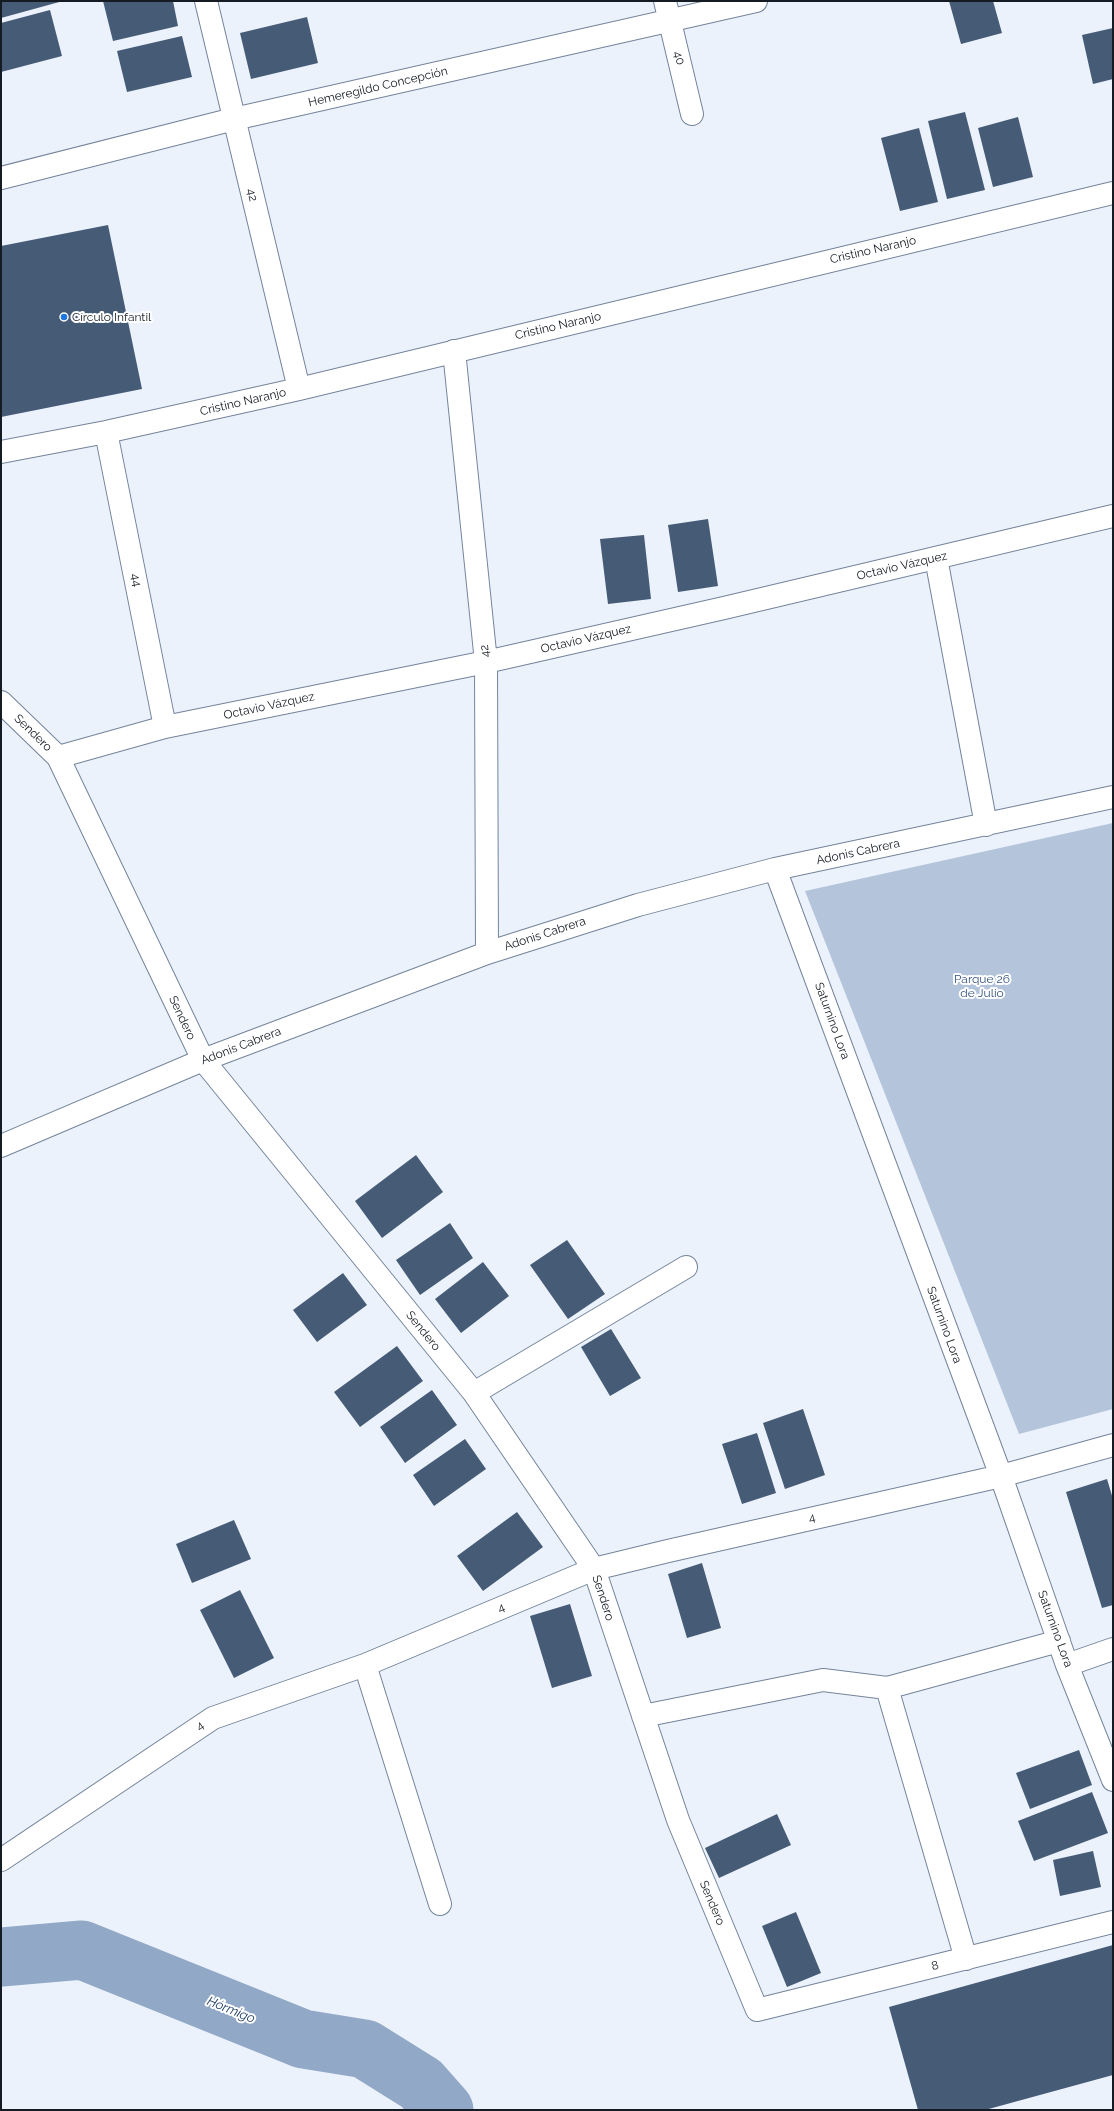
<!DOCTYPE html>
<meta charset="utf-8">
<style>
body{margin:0}
#map{position:relative;width:1114px;height:2111px;overflow:hidden;background:#ebf2fc;font-family:Raleway,sans-serif}
canvas{display:block}
.frame{position:absolute;inset:0;border:2px solid #151b23;pointer-events:none}
</style>
<div id="map">
<canvas width="1114" height="2111"></canvas>
<div class="frame"></div>
</div>
<script>
const ctx = document.querySelector('canvas').getContext('2d');
ctx.lineJoin = 'round';
function fill(path, color) {
  ctx.fillStyle = color;
  ctx.fill(path, 'evenodd');
}
function toPath(rows) {
  const path = new Path2D();
  for (const r of rows) {
    path.moveTo(r[0], r[1]);
    for (let i = 2; i < r.length; i += 2) path.lineTo(r[i], r[i + 1]);
  }
  return path;
}
function trace(path, color, width, dash) {
  ctx.strokeStyle = color;
  ctx.lineWidth = width;
  ctx.lineCap = dash ? 'butt' : 'round';
  ctx.setLineDash(dash || []);
  ctx.stroke(path);
}
function label(font, color, halo, rows, align = 'center') {
  ctx.font = font + ' Raleway,sans-serif';
  ctx.lineWidth = 4;
  ctx.setLineDash([]);
  ctx.textBaseline = 'middle';
  ctx.strokeStyle = halo;
  ctx.fillStyle = color;
  for (const [text, x, y, turn = 0] of rows) {
    ctx.save();
    ctx.translate(x, y);
    ctx.rotate((+turn || 0) * Math.PI / 180);
    ctx.textAlign = isNaN(turn) ? turn : align;
    if (halo) ctx.strokeText(text, 0, 0);
    ctx.fillText(text, 0, 0);
    ctx.restore();
  }
}
fill(toPath([
 [1113,823,1113,1409,1019,1434,805,891]
]), '#b4c5db');
trace(toPath([
 [1,1957,82,1950,303,2039,365,2049,421,2084,444,2110]
]), '#92a8c7', 59);
fill(toPath([
 [1,1,63,1,1,18],
 [103,1,173,1,178,26,113,41],
 [949,1,993,1,1002,33,961,44],
 [50,10,62,56,1,72,1,23],
 [307,17,318,63,251,79,240,33],
 [1113,28,1113,79,1093,84,1082,35],
 [182,36,192,77,127,92,117,51],
 [965,112,985,190,947,199,928,121],
 [1018,117,1033,177,993,187,978,128],
 [919,128,938,202,900,211,881,138],
 [108,225,142,389,1,417,1,246],
 [708,519,718,586,678,592,668,525],
 [644,535,651,599,608,604,600,539],
 [416,1155,443,1192,382,1238,355,1201],
 [450,1223,473,1258,420,1295,396,1260],
 [567,1240,605,1294,568,1319,530,1265],
 [483,1262,509,1296,461,1333,435,1299],
 [343,1273,367,1305,317,1342,293,1310],
 [611,1329,641,1378,610,1396,581,1347],
 [397,1346,423,1381,360,1427,334,1392],
 [432,1390,457,1425,405,1463,380,1427],
 [803,1409,825,1475,785,1489,763,1423],
 [757,1433,776,1493,742,1504,722,1444],
 [465,1439,486,1469,434,1506,413,1475],
 [1107,1479,1113,1499,1113,1605,1102,1608,1066,1492],
 [517,1512,543,1547,483,1591,457,1556],
 [234,1520,251,1559,192,1583,176,1544],
 [702,1563,721,1628,687,1638,668,1574],
 [240,1590,274,1658,234,1678,200,1610],
 [570,1604,592,1676,552,1688,530,1616],
 [1079,1750,1092,1785,1030,1809,1016,1773],
 [1092,1792,1108,1833,1034,1861,1018,1821],
 [777,1814,791,1845,719,1878,705,1848],
 [1093,1851,1101,1887,1060,1896,1053,1860],
 [796,1912,821,1973,787,1987,762,1926],
 [1113,1945,1113,2075,985,2110,918,2110,889,2007]
]), '#465b76');
const minor = toPath([
 [206,1,299,389],
 [665,1,692,114],
 [1,178,234,119,756,1],
 [454,351,486,662,487,953],
 [106,432,165,727],
 [1,452,106,432,299,389,1113,193],
 [936,558,986,825],
 [1,702,58,757,203,1060,474,1393,594,1569,678,1820,757,2010,1113,1922],
 [58,757,165,727,486,662,724,608,1113,516],
 [775,869,1001,1476,1067,1665,1113,1780],
 [1,1146,203,1060,487,953,638,905,775,869,1113,797],
 [474,1393,686,1267],
 [365,1665,440,1904],
 [1067,1665,1113,1649],
 [887,1688,966,1959],
 [643,1716,823,1680,887,1688,1059,1641],
 [1,1860,213,1718,365,1665,594,1569,668,1551,1001,1476,1113,1445]
]);
trace(minor, '#74849a', 24);
trace(minor, '#fff', 22);
for (const [x, y, r, color] of [
 [64,317,4,"#1d76df"]
]) {
  const dot = new Path2D();
  dot.arc(x, y, r, 0, 2 * Math.PI);
  ctx.fillStyle = color;
  ctx.fill(dot);
  trace(dot, '#fff', 1.5);
}
label('12px', '#151b23', '#fff', [
 ["40",679,58,76],
 ["Hemeregildo Concepción",378,87,-13],
 ["42",252,195,77],
 ["Cristino Naranjo",873,250,-13],
 ["Cristino Naranjo",558,326,-13],
 ["Cristino Naranjo",243,402,-13],
 ["Octavio Vázquez",902,566,-13],
 ["44",136,580,79],
 ["Octavio Vázquez",586,639,-13],
 ["42",485,651,-96],
 ["Octavio Vázquez",269,706,-12],
 ["Sendero",33,733,44],
 ["Adonis Cabrera",858,852,-12],
 ["Adonis Cabrera",545,934,-18],
 ["Sendero",182,1018,65],
 ["Saturnino Lora",832,1021,70],
 ["Adonis Cabrera",241,1046,-21],
 ["Saturnino Lora",944,1325,70],
 ["Sendero",423,1331,51],
 ["4",812,1518,-13],
 ["Sendero",603,1598,72],
 ["4",501,1608,-23],
 ["Saturnino Lora",1055,1629,70],
 ["4",200,1726,-34],
 ["Sendero",712,1903,67],
 ["8",935,1966,-14]
]);
label('12px', '#151b23', '#fff', [
 ["Círculo Infantil",72,317]
], 'left');
label('12px', '#33537f', '#fff', [
 ["Parque 26",982,979],
 ["de Julio",982,993]
]);
label('italic 13px', '#1d3d67', '#fff', [
 ["Hórmigo",231,2010,22]
]);
</script>
